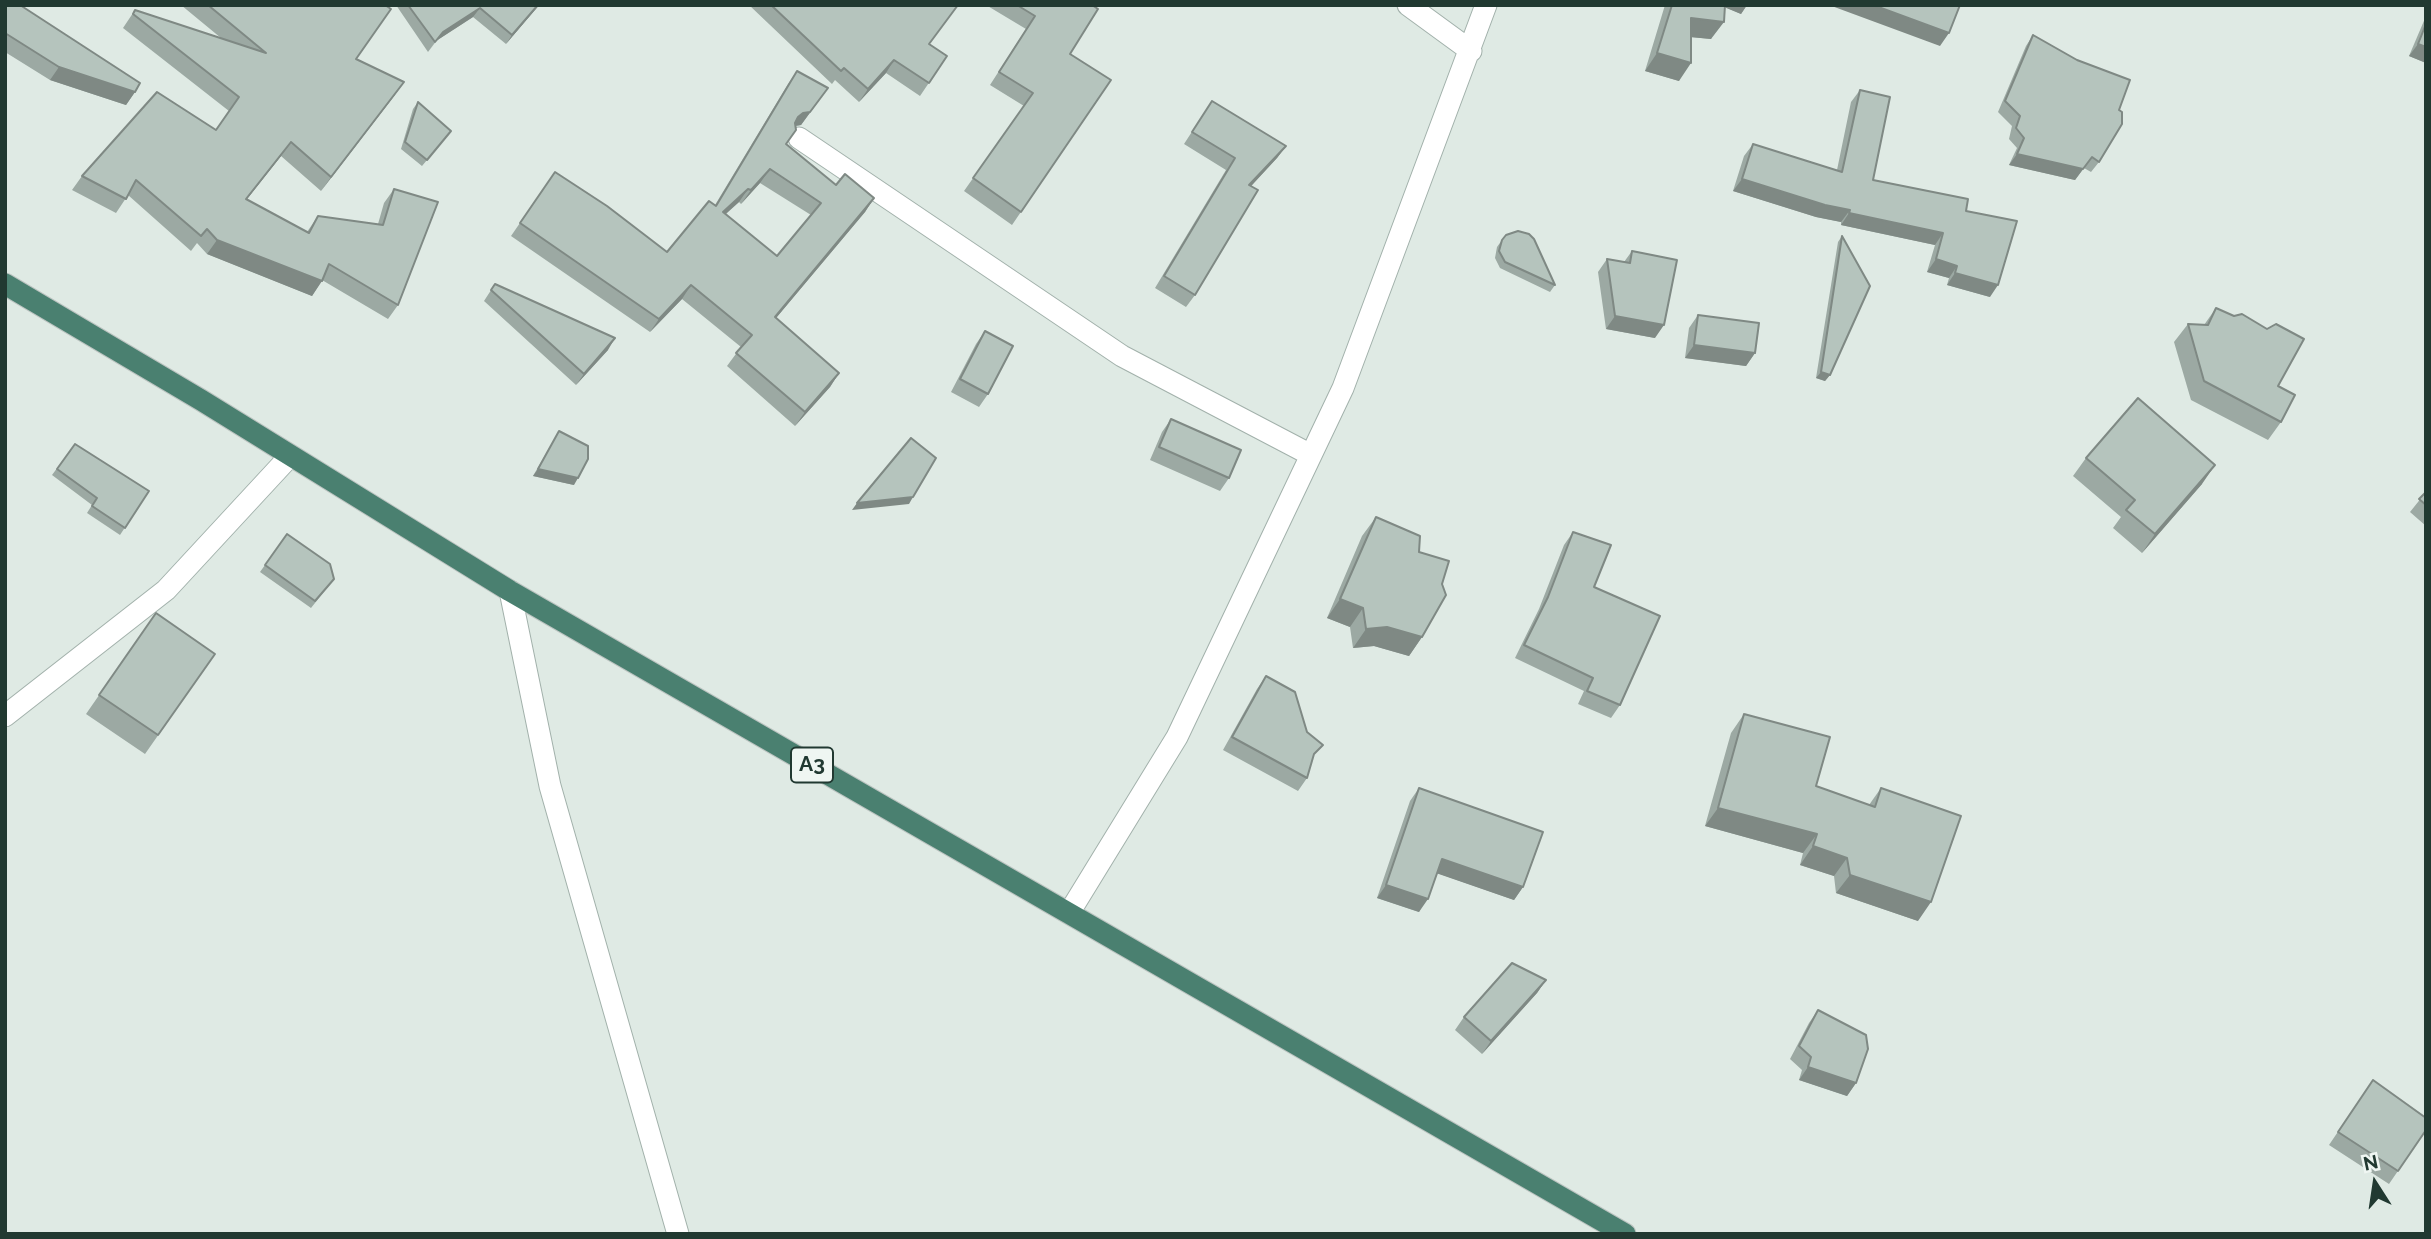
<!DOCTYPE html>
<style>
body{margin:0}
#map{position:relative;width:2431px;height:1239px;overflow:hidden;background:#dfeae4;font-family:Raleway,sans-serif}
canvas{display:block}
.frame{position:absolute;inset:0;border:7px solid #213931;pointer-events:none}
.north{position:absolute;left:2340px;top:1148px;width:70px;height:70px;-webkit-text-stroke:5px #eff6f2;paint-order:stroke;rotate:348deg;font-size:19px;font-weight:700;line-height:28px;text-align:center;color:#213931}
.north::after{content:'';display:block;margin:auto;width:24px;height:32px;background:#213931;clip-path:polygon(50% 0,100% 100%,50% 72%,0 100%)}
</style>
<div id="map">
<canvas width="2431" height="1239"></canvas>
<div class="frame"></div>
<div class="north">N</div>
</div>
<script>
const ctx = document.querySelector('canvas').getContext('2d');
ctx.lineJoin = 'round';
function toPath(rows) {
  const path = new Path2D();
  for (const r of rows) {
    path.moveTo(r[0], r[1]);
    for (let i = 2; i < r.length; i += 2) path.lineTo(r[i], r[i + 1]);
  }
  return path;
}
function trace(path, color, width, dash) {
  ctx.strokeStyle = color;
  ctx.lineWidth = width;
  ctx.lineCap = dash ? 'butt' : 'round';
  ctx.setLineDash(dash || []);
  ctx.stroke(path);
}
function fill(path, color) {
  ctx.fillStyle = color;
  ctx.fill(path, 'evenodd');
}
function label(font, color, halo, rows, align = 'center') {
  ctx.font = font + ' Raleway,sans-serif';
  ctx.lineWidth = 5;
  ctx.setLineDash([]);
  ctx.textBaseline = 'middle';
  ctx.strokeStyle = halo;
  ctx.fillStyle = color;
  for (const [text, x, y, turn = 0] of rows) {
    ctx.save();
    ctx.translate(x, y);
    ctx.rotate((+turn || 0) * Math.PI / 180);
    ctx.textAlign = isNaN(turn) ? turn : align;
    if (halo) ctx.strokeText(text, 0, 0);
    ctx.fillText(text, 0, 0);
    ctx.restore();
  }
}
const service = toPath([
 [510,591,550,786,678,1234]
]);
const minor = toPath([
 [1408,5,1471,51],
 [799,138,1122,356,1311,455],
 [5,716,166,590,290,456],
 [1069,913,1177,737,1343,388,1486,5]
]);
const trunk = toPath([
 [5,284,201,400,510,591,1625,1234]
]);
trace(service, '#a2b1ab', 23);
trace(minor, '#a2b1ab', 23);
trace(trunk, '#bcc4c1', 23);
trace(service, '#fff', 21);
trace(minor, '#fff', 21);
trace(trunk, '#4a8070', 21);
fill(toPath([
 [5,5,135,92,126,105,50,80,5,52],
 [181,5,385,5,356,59,404,82,394,96,321,191,281,156,246,200,307,232,318,216,378,224,384,203,394,189,398,305,388,319,322,280,312,296,207,254,197,243,191,251,128,195,116,213,72,190,82,176,216,130,229,111,123,28,135,10,221,38],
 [396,5,539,5,506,44,473,17,436,41,428,52],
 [749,5,958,5,929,44,947,56,920,96,886,73,859,102,835,80,832,84],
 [986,5,1092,5,1070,54,1111,80,1012,225,964,191,1024,106,990,85,1026,29],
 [1665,5,1747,5,1741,14,1725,7,1711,39,1691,37,1679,81,1645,71],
 [2426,16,2426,63,2409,56],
 [2033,35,2099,162,2091,172,2084,168,2075,180,2009,165,2017,148,2009,139,2012,126,1998,112,2026,46],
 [797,71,828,88,801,125,796,126,786,145,836,185,874,198,865,212,776,318,839,373,830,387,795,426,727,366,741,347,682,299,650,332,511,236,555,172,667,252,715,205,788,84],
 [760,183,811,215,777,256,726,214,739,202,741,204],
 [1860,90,1873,180,1966,211,1990,297,1947,285,1949,278,1927,272,1935,245,1841,225,1841,222,1816,217,1733,191,1744,156,1753,144,1837,170,1851,102],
 [1212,101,1286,146,1277,158,1251,186,1195,295,1186,307,1155,288,1226,170,1184,144],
 [418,102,451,131,422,166,401,149,413,109],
 [1842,236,1830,375,1825,381,1816,378,1838,242],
 [1502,240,1555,285,1550,292,1500,268,1495,258,1497,247],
 [1632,251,1655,338,1606,329,1598,272,1607,259,1624,262],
 [495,284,608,350,576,385,484,301],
 [2216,308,2278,386,2281,422,2268,440,2191,400,2174,342,2188,324,2204,325],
 [1698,315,1755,353,1746,366,1685,358,1689,328],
 [985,331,988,394,979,407,951,392,976,344],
 [1171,419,1229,478,1220,491,1150,460,1162,432],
 [559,431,574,485,533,476],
 [75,444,149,491,120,535,87,513,92,505,52,475],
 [2086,458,2202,484,2142,553,2113,528,2121,517,2073,476],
 [2426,492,2426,526,2410,512],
 [1376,517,1419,552,1422,637,1409,656,1374,646,1353,648,1350,627,1327,618,1362,536],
 [1573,532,1594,587,1620,705,1611,718,1578,704,1584,691,1515,658,1539,609,1564,545],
 [265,565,334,579,311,608,260,572],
 [156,613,215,654,145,754,86,714],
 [1266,676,1313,758,1307,778,1298,791,1223,750,1257,689],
 [1744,714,1816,786,1869,805,1881,788,1918,921,1836,893,1834,876,1800,865,1803,853,1705,826,1731,733],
 [1419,788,1523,887,1514,900,1437,873,1419,912,1377,898,1410,801],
 [1546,980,1537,993,1482,1054,1455,1030,1464,1017],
 [1818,1010,1856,1083,1847,1096,1799,1080,1802,1070,1790,1059,1809,1023],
 [2373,1080,2426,1130,2389,1184,2329,1145]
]), '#9ca9a3');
fill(toPath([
 [538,5,539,5,506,44,512,35],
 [1719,5,1747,5,1741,14],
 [1829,5,1873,5,1949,33,1940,46],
 [480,8,473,17,436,41,428,52,443,32],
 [1691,18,1724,22,1711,39,1679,36],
 [2418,44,2426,47,2426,63,2409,56],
 [1657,53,1691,63,1679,81,1645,71],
 [894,60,886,73,859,102,868,89],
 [59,67,135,92,126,105,50,80],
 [404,82,394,96,321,191,331,177],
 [828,88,801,125,794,126,798,117],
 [291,142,281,156,236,213,246,199],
 [1286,146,1277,158,1241,197,1249,185],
 [2017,154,2092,157,2075,180,2009,165],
 [770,169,760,183,741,204,751,190],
 [1742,179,1850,210,1841,222,1816,217,1733,191],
 [748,189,739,202,713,225,723,212],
 [874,198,865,212,766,330,775,317],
 [1849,213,1943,233,1935,245,1841,225],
 [217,240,322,281,312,296,207,254],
 [1936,259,1957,266,1949,278,1927,272],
 [1955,273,1998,285,1990,297,1947,285],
 [691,285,682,299,650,332,659,319],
 [1615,316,1664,325,1655,338,1606,329],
 [615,338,608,350,576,385,584,374],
 [1694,345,1755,353,1746,366,1685,358],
 [1821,372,1830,375,1825,381,1816,378],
 [839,373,830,387,795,426,805,412],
 [2215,465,2202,484,2142,553,2155,534],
 [538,469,578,478,574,485,533,476],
 [913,497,909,504,852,510,857,503],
 [1340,599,1363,608,1350,627,1327,618],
 [1387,627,1422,637,1409,656,1374,646,1353,648,1366,629],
 [1718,808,1817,834,1803,853,1705,826],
 [1813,846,1847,858,1834,876,1800,865],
 [1442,859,1523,887,1514,900,1433,872],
 [1850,875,1931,902,1918,921,1836,893],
 [1386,885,1428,899,1419,912,1377,898],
 [1546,980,1537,993,1482,1054,1491,1041],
 [1808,1067,1856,1083,1847,1096,1799,1080]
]), '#7f8984');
const building = toPath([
 [5,5,20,5,140,83,135,92,59,67,5,33,5,5],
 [208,5,385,5,391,9,356,59,404,82,331,177,291,142,246,199,309,233,318,216,383,225,394,189,438,202,398,305,329,264,322,281,217,240,207,229,201,236,136,180,126,199,82,176,157,92,216,130,239,97,133,14,135,10,266,53,208,5],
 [408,5,538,5,512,35,480,8,443,32,435,42,408,5],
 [771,5,958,5,929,44,947,56,929,83,894,60,868,89,844,68,841,71,771,5],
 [1017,5,1092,5,1098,9,1070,54,1111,80,1021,212,973,178,1033,93,999,72,1035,16,1017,5],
 [1672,5,1725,5,1724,22,1691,18,1691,63,1657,53,1672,5],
 [1873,5,1960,5,1949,33,1873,5],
 [2426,24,2426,47,2418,44,2426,24],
 [2033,35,2077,60,2130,80,2119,110,2122,112,2122,124,2099,162,2092,157,2083,169,2017,154,2024,138,2016,128,2020,116,2005,101,2033,35],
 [797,71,828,88,810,112,803,113,798,117,795,123,796,130,786,144,836,185,845,174,874,198,775,317,839,373,805,412,736,353,752,335,691,285,659,319,520,223,555,172,607,206,667,252,709,201,716,206,797,71],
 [770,169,821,203,777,256,723,212,748,189,751,190,770,169],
 [1860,90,1890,97,1873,180,1968,199,1966,211,2017,221,1998,285,1955,273,1957,266,1936,259,1943,233,1849,213,1850,210,1825,205,1742,179,1753,144,1842,172,1860,90],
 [1212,101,1286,146,1249,185,1258,190,1195,295,1164,276,1235,158,1192,132,1212,101],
 [418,102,451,131,427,160,405,142,418,102],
 [1518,231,1529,234,1534,239,1555,285,1505,262,1499,251,1502,240,1506,235,1518,231],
 [1842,236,1870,286,1830,375,1821,372,1842,236],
 [1632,251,1677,260,1664,325,1615,316,1607,259,1630,263,1632,251],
 [495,284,615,338,584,374,491,290,495,284],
 [2216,308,2234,316,2242,314,2267,329,2276,324,2304,339,2278,386,2295,395,2281,422,2204,381,2188,324,2208,325,2216,308],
 [1698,315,1759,323,1755,353,1694,345,1698,315],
 [985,331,1013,346,988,394,960,379,985,331],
 [2138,398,2215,465,2155,534,2126,510,2135,500,2086,458,2138,398],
 [1171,419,1241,450,1229,478,1159,447,1171,419],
 [559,431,588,446,588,459,578,478,538,469,559,431],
 [911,438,936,458,913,497,857,503,911,438],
 [75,444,149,491,125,528,92,506,97,498,57,469,75,444],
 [2426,492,2426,505,2419,499,2426,492],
 [1376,517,1420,536,1419,552,1449,561,1442,584,1446,595,1422,637,1387,627,1366,629,1363,608,1340,599,1376,517],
 [1573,532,1611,545,1594,587,1660,616,1620,705,1587,691,1593,678,1524,645,1548,597,1573,532],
 [287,534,330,564,334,579,315,601,265,565,287,534],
 [156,613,215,654,158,735,99,695,156,613],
 [1266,676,1295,692,1307,732,1323,745,1314,754,1307,778,1232,737,1266,676],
 [1744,714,1830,737,1816,786,1875,807,1881,788,1961,816,1931,902,1850,875,1847,858,1813,846,1817,834,1718,808,1744,714],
 [1419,788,1543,832,1523,887,1442,859,1428,899,1386,885,1419,788],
 [1512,963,1546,980,1491,1041,1464,1017,1512,963],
 [1818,1010,1866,1035,1868,1049,1856,1083,1808,1067,1811,1057,1799,1046,1818,1010],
 [2373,1080,2426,1118,2426,1130,2398,1171,2338,1132,2373,1080]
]);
fill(building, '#b5c4bd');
trace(building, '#7f8984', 2);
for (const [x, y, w] of [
 [812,765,42]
]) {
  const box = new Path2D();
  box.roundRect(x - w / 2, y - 17.5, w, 35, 5);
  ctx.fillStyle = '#eff6f2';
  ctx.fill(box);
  trace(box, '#213931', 2);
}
label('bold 21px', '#213931', null, [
 ["A3",812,765]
]);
</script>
